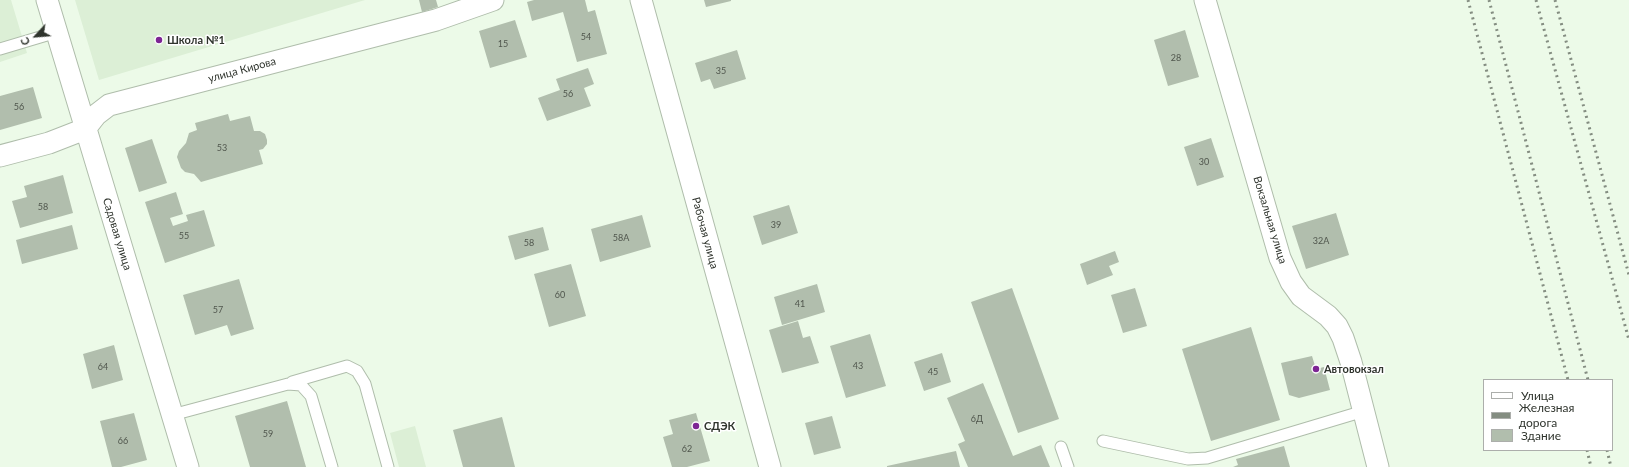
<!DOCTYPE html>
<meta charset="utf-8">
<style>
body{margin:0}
#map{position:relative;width:1629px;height:467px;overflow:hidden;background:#ecfae8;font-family:Lato,sans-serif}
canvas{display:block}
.legend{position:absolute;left:1483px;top:379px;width:130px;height:72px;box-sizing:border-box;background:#fff;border:1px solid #acaeab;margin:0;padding:5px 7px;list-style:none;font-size:12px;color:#2f342d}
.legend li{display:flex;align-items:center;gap:8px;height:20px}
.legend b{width:20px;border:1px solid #acaeab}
.north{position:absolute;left:16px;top:16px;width:40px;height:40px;-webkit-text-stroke:3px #fff;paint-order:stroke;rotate:244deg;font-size:11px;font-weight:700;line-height:16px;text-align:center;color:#2f342d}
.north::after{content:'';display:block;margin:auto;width:14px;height:18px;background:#2f342d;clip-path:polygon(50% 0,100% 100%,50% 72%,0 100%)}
</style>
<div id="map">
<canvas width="1629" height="467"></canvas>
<ul class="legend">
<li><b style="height:5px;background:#fff"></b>Улица</li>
<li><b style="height:5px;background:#848d81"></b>Железная дорога</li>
<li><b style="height:11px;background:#b1bead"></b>Здание</li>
</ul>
<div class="north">С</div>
</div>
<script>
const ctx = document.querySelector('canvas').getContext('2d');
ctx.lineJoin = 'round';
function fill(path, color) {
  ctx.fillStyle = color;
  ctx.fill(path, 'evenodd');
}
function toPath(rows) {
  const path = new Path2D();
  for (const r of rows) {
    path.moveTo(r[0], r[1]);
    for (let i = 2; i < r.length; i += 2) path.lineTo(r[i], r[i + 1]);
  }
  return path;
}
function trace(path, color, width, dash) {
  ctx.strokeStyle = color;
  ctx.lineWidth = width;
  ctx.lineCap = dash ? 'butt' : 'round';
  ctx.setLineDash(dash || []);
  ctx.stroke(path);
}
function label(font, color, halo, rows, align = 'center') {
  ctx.font = font + ' Lato,sans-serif';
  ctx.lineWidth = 3;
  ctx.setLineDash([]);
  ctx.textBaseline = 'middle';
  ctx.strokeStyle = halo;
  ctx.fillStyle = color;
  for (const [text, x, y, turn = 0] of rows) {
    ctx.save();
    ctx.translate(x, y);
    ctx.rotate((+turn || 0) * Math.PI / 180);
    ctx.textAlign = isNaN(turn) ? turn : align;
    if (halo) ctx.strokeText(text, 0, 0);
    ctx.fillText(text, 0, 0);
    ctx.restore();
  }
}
fill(toPath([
 [0,0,11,0,27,53,0,62],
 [75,0,365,0,99,80],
 [415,426,426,467,399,467,390,433]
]), '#dcefd6');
fill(toPath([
 [419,0,436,0,438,7,422,12],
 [534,0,585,0,588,12,595,10,607,54,577,62,563,12,532,21,527,2],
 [704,0,731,0,731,1,706,7],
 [515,20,527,57,490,68,479,31],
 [1185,30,1199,77,1168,86,1154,40],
 [737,50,746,79,714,89,710,79,701,82,695,63],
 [588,68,594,84,584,88,591,106,547,121,538,98,560,90,556,79],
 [33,87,42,118,0,130,0,96],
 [228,114,230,121,250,116,254,131,260,131,265,134,267,140,267,144,263,149,259,150,263,164,201,182,194,174,185,172,181,168,177,157,179,151,186,143,189,133,197,130,195,123],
 [1211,138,1224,177,1197,186,1184,147],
 [152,139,167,183,139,192,125,148],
 [63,175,73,213,20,228,12,201,27,197,24,186],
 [176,192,183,214,170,218,173,226,188,221,186,215,204,210,215,246,165,263,145,202],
 [789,205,798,233,762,245,753,216],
 [1336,213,1349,255,1306,269,1292,226],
 [642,215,651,247,600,262,591,229],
 [72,225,78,249,22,264,16,240],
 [543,227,549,250,515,260,508,236],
 [1115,251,1119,262,1109,266,1113,275,1087,285,1080,264],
 [571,264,586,316,549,327,534,274],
 [239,279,254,329,231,336,227,325,195,335,183,295],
 [817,284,825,312,782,325,774,297],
 [1012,288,1059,419,1018,433,971,302],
 [1135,288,1147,326,1123,333,1111,295],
 [798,321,803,338,810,336,819,363,782,373,769,330],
 [1251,327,1280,420,1211,441,1182,349],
 [870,334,886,386,846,398,830,346],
 [114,345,123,380,92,389,83,354],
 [942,353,951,382,924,391,914,362],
 [1312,356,1316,369,1324,367,1330,390,1299,398,1289,395,1281,363],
 [983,383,1013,456,1041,445,1050,467,968,467,958,444,965,441,947,398],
 [287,401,306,467,250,467,235,416],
 [134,413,147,460,121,467,112,467,100,421],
 [696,413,710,461,687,467,672,467,663,437,673,434,669,420],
 [832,416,841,448,814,455,805,423],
 [502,417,515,467,463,467,453,430],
 [1284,446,1290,467,1233,467,1238,465,1236,459],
 [956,451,960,467,887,467,887,466]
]), '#b1bead');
const service = toPath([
 [0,49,57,32],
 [292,382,347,366,357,371,365,384,388,467],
 [172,415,288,384,301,385,311,396,332,467],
 [1103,441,1188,459,1207,458,1364,411],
 [1061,447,1068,467]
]);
const minor = toPath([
 [47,0,188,467],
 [641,0,770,467],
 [1205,0,1280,258,1291,282,1301,296,1328,316,1337,326,1343,338,1351,362,1378,467],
 [0,156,49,143,85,129,96,115,109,105,436,20,493,0]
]);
trace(service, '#afbdab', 13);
trace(minor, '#afbdab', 23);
trace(service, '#fff', 11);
trace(minor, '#fff', 21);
trace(toPath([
 [1468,0,1568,380],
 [1489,0,1588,380],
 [1536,0,1629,340],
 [1555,0,1629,275],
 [1587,450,1591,467],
 [1607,450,1611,467]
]), '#848d81', 3, [2, 4]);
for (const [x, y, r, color] of [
 [159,40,4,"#7d2594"],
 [1316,369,4,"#7d2594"],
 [696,426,4,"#7d2594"]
]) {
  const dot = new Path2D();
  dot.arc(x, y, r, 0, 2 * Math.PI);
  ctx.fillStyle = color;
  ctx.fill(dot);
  trace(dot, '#fff', 1.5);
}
label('9px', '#50564d', null, [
 ["54",586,37],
 ["15",503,44],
 ["28",1176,58],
 ["35",721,71],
 ["56",568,94],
 ["56",19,107],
 ["53",222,148],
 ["30",1204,162],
 ["58",43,207],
 ["39",776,225],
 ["55",184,236],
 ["58А",621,238],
 ["32А",1321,241],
 ["58",529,243],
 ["60",560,295],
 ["41",800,304],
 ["57",218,310],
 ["43",858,366],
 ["64",103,367],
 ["45",933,372],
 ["6Д",977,419],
 ["59",268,434],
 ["66",123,441],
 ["62",687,449]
]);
label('bold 11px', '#2f342d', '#fff', [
 ["Школа №1",167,40],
 ["Автовокзал",1324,369],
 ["СДЭК",704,426]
], 'left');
label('11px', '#2f342d', '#fff', [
 ["улица Кирова",242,70,-15],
 ["Вокзальная улица",1270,220,73],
 ["Рабочая улица",705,233,75],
 ["Садовая улица",117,234,73]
]);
</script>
